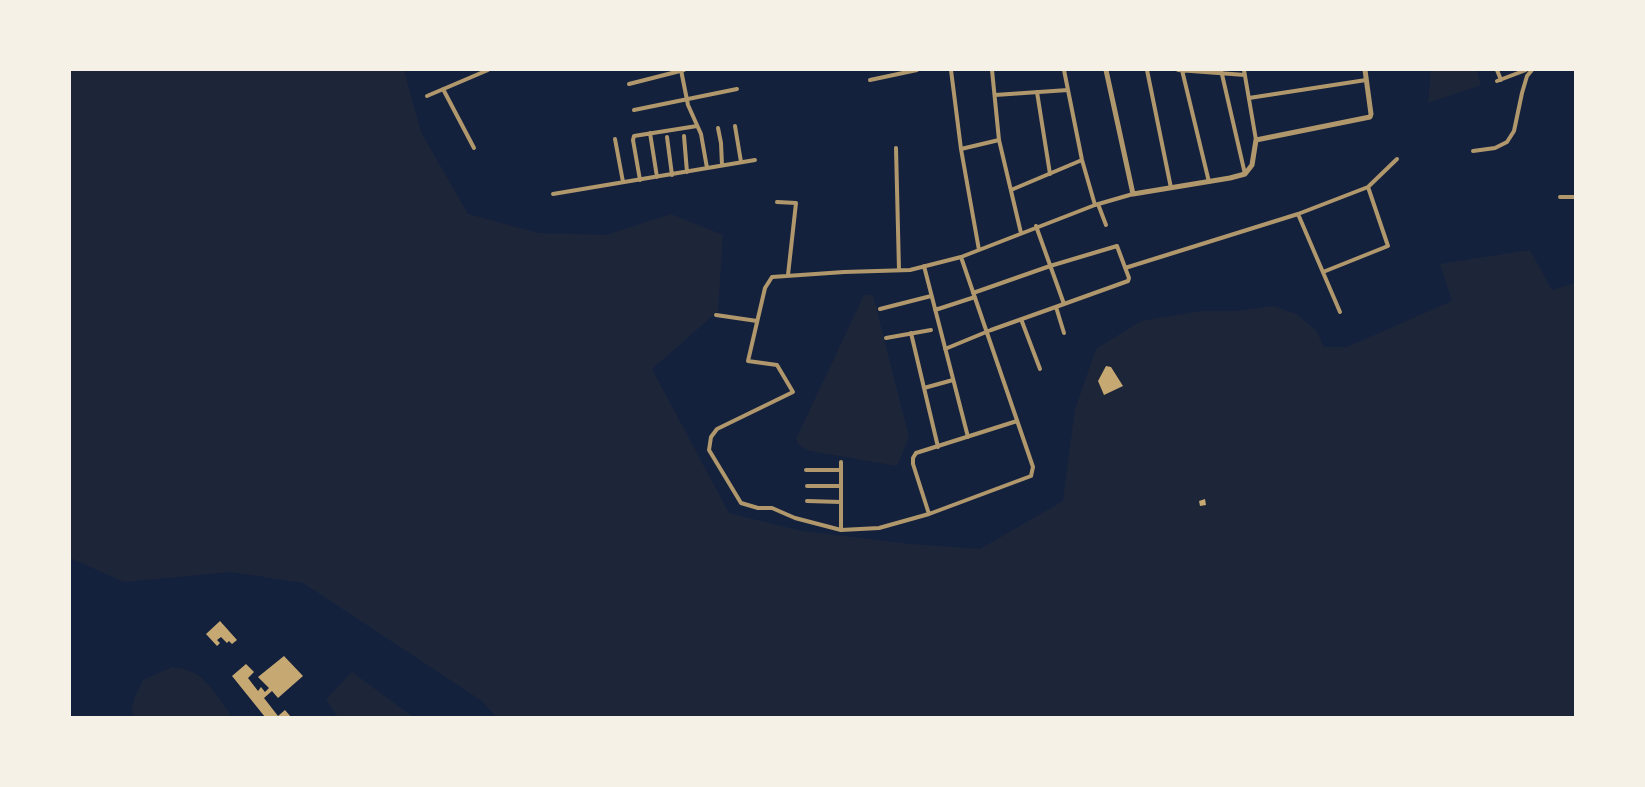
<!DOCTYPE html>
<style>
body{margin:0}
#map{position:relative;width:1645px;height:787px;overflow:hidden;background:#14213d;font-family:Inter,sans-serif}
canvas{display:block}
.frame{position:absolute;inset:0;border:71px solid #f6f1e7;pointer-events:none}
</style>
<div id="map">
<canvas width="1645" height="787"></canvas>
<div class="frame"></div>
</div>
<script>
const ctx = document.querySelector('canvas').getContext('2d');
ctx.lineJoin = 'round';
function fill(path, color) {
  ctx.fillStyle = color;
  ctx.fill(path, 'evenodd');
}
function toPath(rows) {
  const path = new Path2D();
  for (const r of rows) {
    path.moveTo(r[0], r[1]);
    for (let i = 2; i < r.length; i += 2) path.lineTo(r[i], r[i + 1]);
  }
  return path;
}
function trace(path, color, width, dash) {
  ctx.strokeStyle = color;
  ctx.lineWidth = width;
  ctx.lineCap = dash ? 'butt' : 'round';
  ctx.setLineDash(dash || []);
  ctx.stroke(path);
}
fill(toPath([
 [70,70,404,70,421,132,468,214,538,233,606,235,671,214,723,235,718,311,652,369,729,513,802,531,911,544,980,549,1063,501,1075,409,1096,349,1141,321,1201,311,1238,311,1273,306,1296,314,1316,330,1324,347,1347,347,1452,301,1440,264,1530,250,1552,290,1575,283,1575,717,496,717,482,701,303,583,231,572,124,582,70,558],
 [1431,70,1477,70,1481,85,1428,103],
 [864,295,873,295,909,437,897,466,810,451,800,446,796,439],
 [172,667,183,669,197,674,210,686,232,717,133,717,132,709,135,697,143,680],
 [352,672,413,717,339,717,336,715,326,699]
]), '#1d2539');
fill(toPath([
 [1106,366,1111,367,1123,386,1104,395,1098,381],
 [1205,499,1206,505,1200,506,1199,501],
 [220,621,237,640,232,644,229,641,227,643,221,637,217,640,220,643,217,646,206,634],
 [284,656,303,676,278,698,272,691,264,698,278,716,285,710,291,717,265,717,232,676,246,664,254,672,248,678,258,691,261,687,265,692,269,688,258,677]
]), '#c6a872');
trace(toPath([
 [681,70,688,105,701,134,707,168],
 [951,70,961,149,979,250],
 [992,70,999,140,1021,233],
 [1064,70,1082,160,1095,205],
 [1147,70,1171,188],
 [1178,70,1245,75],
 [1182,70,1209,182],
 [1221,70,1245,174],
 [1244,70,1256,140],
 [1497,70,1501,80],
 [870,80,917,70],
 [1497,81,1526,70],
 [629,84,684,70],
 [443,89,474,148],
 [1037,92,1050,174],
 [995,95,1068,90],
 [427,96,488,70],
 [1249,98,1366,80],
 [634,110,737,89],
 [735,126,741,162],
 [718,128,721,143,722,165],
 [650,133,657,177],
 [684,136,687,172],
 [667,137,672,175],
 [615,139,623,182],
 [896,148,899,270],
 [961,149,999,140],
 [1473,151,1495,148,1507,142,1514,131,1522,93,1527,76,1532,70],
 [640,180,633,140,634,136,697,126],
 [1011,190,1082,160],
 [553,194,755,160],
 [1560,197,1575,197],
 [777,202,796,203,788,275],
 [1098,204,1106,225],
 [1298,214,1368,187,1397,159],
 [961,257,1033,467,1031,476,929,514,879,528,841,530,795,518,772,508,758,508,741,503,709,450,711,437,717,429,793,392,777,365,748,361,765,288,772,277,844,272,910,270,961,257,1095,205,1133,194],
 [924,266,968,437],
 [1125,268,1298,214,1340,312],
 [1323,272,1388,246,1368,187],
 [973,293,1050,266,1117,246,1129,278,1128,281,1064,304],
 [1056,307,1064,333],
 [880,309,931,296],
 [935,310,975,297],
 [716,315,757,321],
 [1021,319,1040,369],
 [911,333,938,447],
 [886,338,931,330],
 [945,349,991,330,1064,304,1036,226],
 [924,388,953,380],
 [841,462,841,530],
 [806,470,841,470],
 [807,486,841,486],
 [807,501,841,502],
 [929,514,913,464,913,458,916,453,1017,421]
]), '#b1986c', 4);
trace(toPath([
 [1106,70,1133,194,1230,178,1245,174,1252,165,1256,140,1370,117,1371,114,1365,70]
]), '#b1986c', 5);
</script>
